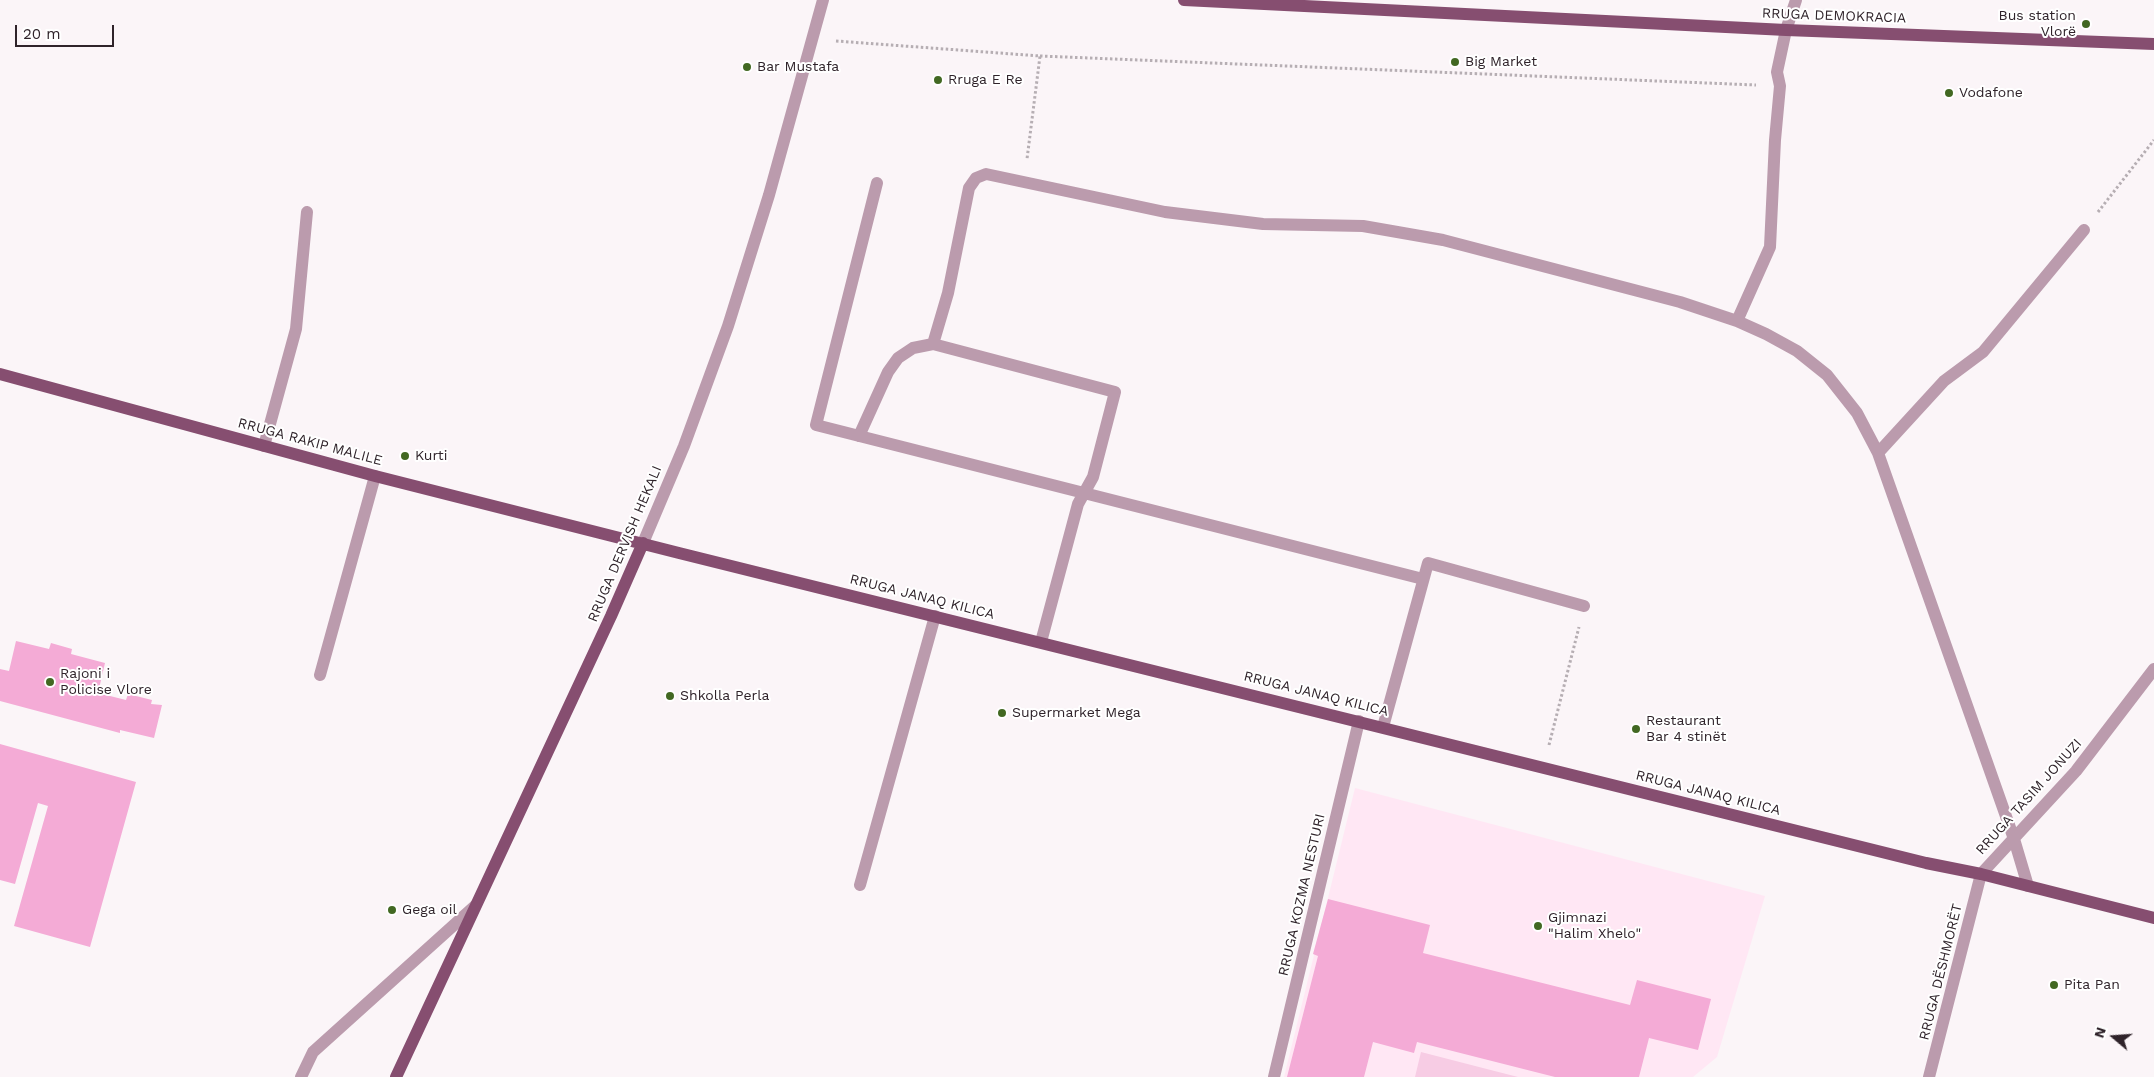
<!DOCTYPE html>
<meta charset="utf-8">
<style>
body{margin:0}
#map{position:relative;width:2154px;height:1077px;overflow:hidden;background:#fbf5f8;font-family:"Work Sans",sans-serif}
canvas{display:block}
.north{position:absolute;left:2089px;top:1012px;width:50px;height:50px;-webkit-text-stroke:4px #fff;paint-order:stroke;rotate:288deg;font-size:14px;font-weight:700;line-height:20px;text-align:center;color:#2f232a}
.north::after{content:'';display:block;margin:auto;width:18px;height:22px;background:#2f232a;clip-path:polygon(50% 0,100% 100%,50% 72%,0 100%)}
.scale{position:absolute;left:15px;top:25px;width:99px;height:22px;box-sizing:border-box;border:2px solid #2f232a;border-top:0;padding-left:6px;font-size:15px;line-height:18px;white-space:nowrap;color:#2f232a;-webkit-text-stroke:4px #fff;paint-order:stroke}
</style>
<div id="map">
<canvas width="2154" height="1077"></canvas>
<div class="north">N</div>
<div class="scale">20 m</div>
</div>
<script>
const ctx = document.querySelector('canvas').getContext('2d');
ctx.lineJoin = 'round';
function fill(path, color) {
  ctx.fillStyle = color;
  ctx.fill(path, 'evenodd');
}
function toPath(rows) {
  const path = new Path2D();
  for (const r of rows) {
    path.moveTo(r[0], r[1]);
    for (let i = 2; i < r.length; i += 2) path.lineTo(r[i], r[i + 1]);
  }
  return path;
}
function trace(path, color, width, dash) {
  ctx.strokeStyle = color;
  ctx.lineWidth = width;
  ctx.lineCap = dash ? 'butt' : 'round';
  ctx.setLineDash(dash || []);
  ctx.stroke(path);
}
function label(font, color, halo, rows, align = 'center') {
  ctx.font = font + ' "Work Sans",sans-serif';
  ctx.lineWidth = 4;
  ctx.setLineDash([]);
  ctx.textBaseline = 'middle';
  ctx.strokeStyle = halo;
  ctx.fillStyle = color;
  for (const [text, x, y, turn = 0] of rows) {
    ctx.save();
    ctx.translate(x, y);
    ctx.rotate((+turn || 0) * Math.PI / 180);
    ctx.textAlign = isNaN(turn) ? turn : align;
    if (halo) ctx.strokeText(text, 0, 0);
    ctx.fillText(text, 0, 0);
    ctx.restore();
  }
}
fill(toPath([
 [1355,788,1765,896,1717,1057,1693,1077,1284,1077]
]), '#ffe7f4');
fill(toPath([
 [1421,1052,1479,1067,1518,1077,1415,1077]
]), '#f7cce4');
fill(toPath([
 [16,641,49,649,51,643,72,649,71,654,105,663,98,693,126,700,128,694,152,700,151,704,162,705,154,738,120,730,120,733,0,701,0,669,9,671],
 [0,744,136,782,90,947,14,926,48,806,38,803,15,884,0,880],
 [1328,899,1430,925,1423,953,1630,1005,1637,980,1711,999,1698,1050,1649,1038,1639,1077,1555,1077,1417,1042,1414,1053,1373,1042,1364,1077,1287,1077,1318,956,1313,954]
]), '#f4abd6');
trace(toPath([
 [836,41,1040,56,1027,159],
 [1040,56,1756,85],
 [2098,212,2154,140],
 [1549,745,1579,627]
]), '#b6aeb3', 3, [2.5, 2.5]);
trace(toPath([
 [877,183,816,425,1423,579],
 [1737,321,1770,247,1775,140,1780,86,1777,72,1786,30,1796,0],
 [933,344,948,293,969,188,976,178,986,174,1165,212,1263,224,1363,226,1443,240,1680,302,1737,321,1766,334,1797,351,1827,375,1857,413,1878,453,2014,839,2028,886],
 [859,436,888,372,898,358,913,348,933,344,1115,392,1093,477,1078,504,1041,642],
 [264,446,296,329,307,212],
 [1878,453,1944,381,1983,352,2084,230],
 [643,543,684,446,728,326,769,195,823,0],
 [320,675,375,476],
 [1383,727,1428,563,1584,606],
 [860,885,935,616],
 [301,1077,313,1052,475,906],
 [1274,1077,1359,721],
 [1929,1077,1981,874,2076,771,2154,669]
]), '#bb9bad', 12);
trace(toPath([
 [1184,0,1786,30,2154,44],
 [0,374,375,476,679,553,1926,863,1981,874,2154,918],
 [396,1077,611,616,643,543]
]), '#864e70', 12);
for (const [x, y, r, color] of [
 [2086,24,5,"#426822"],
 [1455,62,5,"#426822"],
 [747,67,5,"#426822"],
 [938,80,5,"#426822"],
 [1949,93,5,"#426822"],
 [405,456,5,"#426822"],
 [50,682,5,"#426822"],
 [670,696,5,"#426822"],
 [1002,713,5,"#426822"],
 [1636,729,5,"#426822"],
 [392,910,5,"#426822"],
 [1538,926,5,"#426822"],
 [2054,985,5,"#426822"]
]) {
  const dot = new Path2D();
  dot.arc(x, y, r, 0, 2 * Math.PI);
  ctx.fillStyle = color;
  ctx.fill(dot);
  trace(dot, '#fff', 2);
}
label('14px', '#2f232a', '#fff', [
 ["RRUGA DEMOKRACIA",1834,16,2],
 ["RRUGA RAKIP MALILE",310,442,15],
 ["RRUGA DERVISH HEKALI",625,544,-67],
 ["RRUGA JANAQ KILICA",922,597,14],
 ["RRUGA JANAQ KILICA",1316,694,14],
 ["RRUGA JANAQ KILICA",1708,793,14],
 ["RRUGA TASIM JONUZI",2029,797,-48],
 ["RRUGA KOZMA NESTURI",1302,895,-77],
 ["RRUGA DËSHMORËT",1941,972,-76]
]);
label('14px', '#2f232a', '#fff', [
 ["Bus station",2076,16,"right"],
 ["Vlorë",2076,32,"right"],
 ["Big Market",1465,62],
 ["Bar Mustafa",757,67],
 ["Rruga E Re",948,80],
 ["Vodafone",1959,93],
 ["Kurti",415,456],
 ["Rajoni i",60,674],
 ["Policise Vlore",60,690],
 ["Shkolla Perla",680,696],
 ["Supermarket Mega",1012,713],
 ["Restaurant",1646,721],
 ["Bar 4 stinët",1646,737],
 ["Gega oil",402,910],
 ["Gjimnazi",1548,918],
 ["\"Halim Xhelo\"",1548,934],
 ["Pita Pan",2064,985]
], 'left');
</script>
